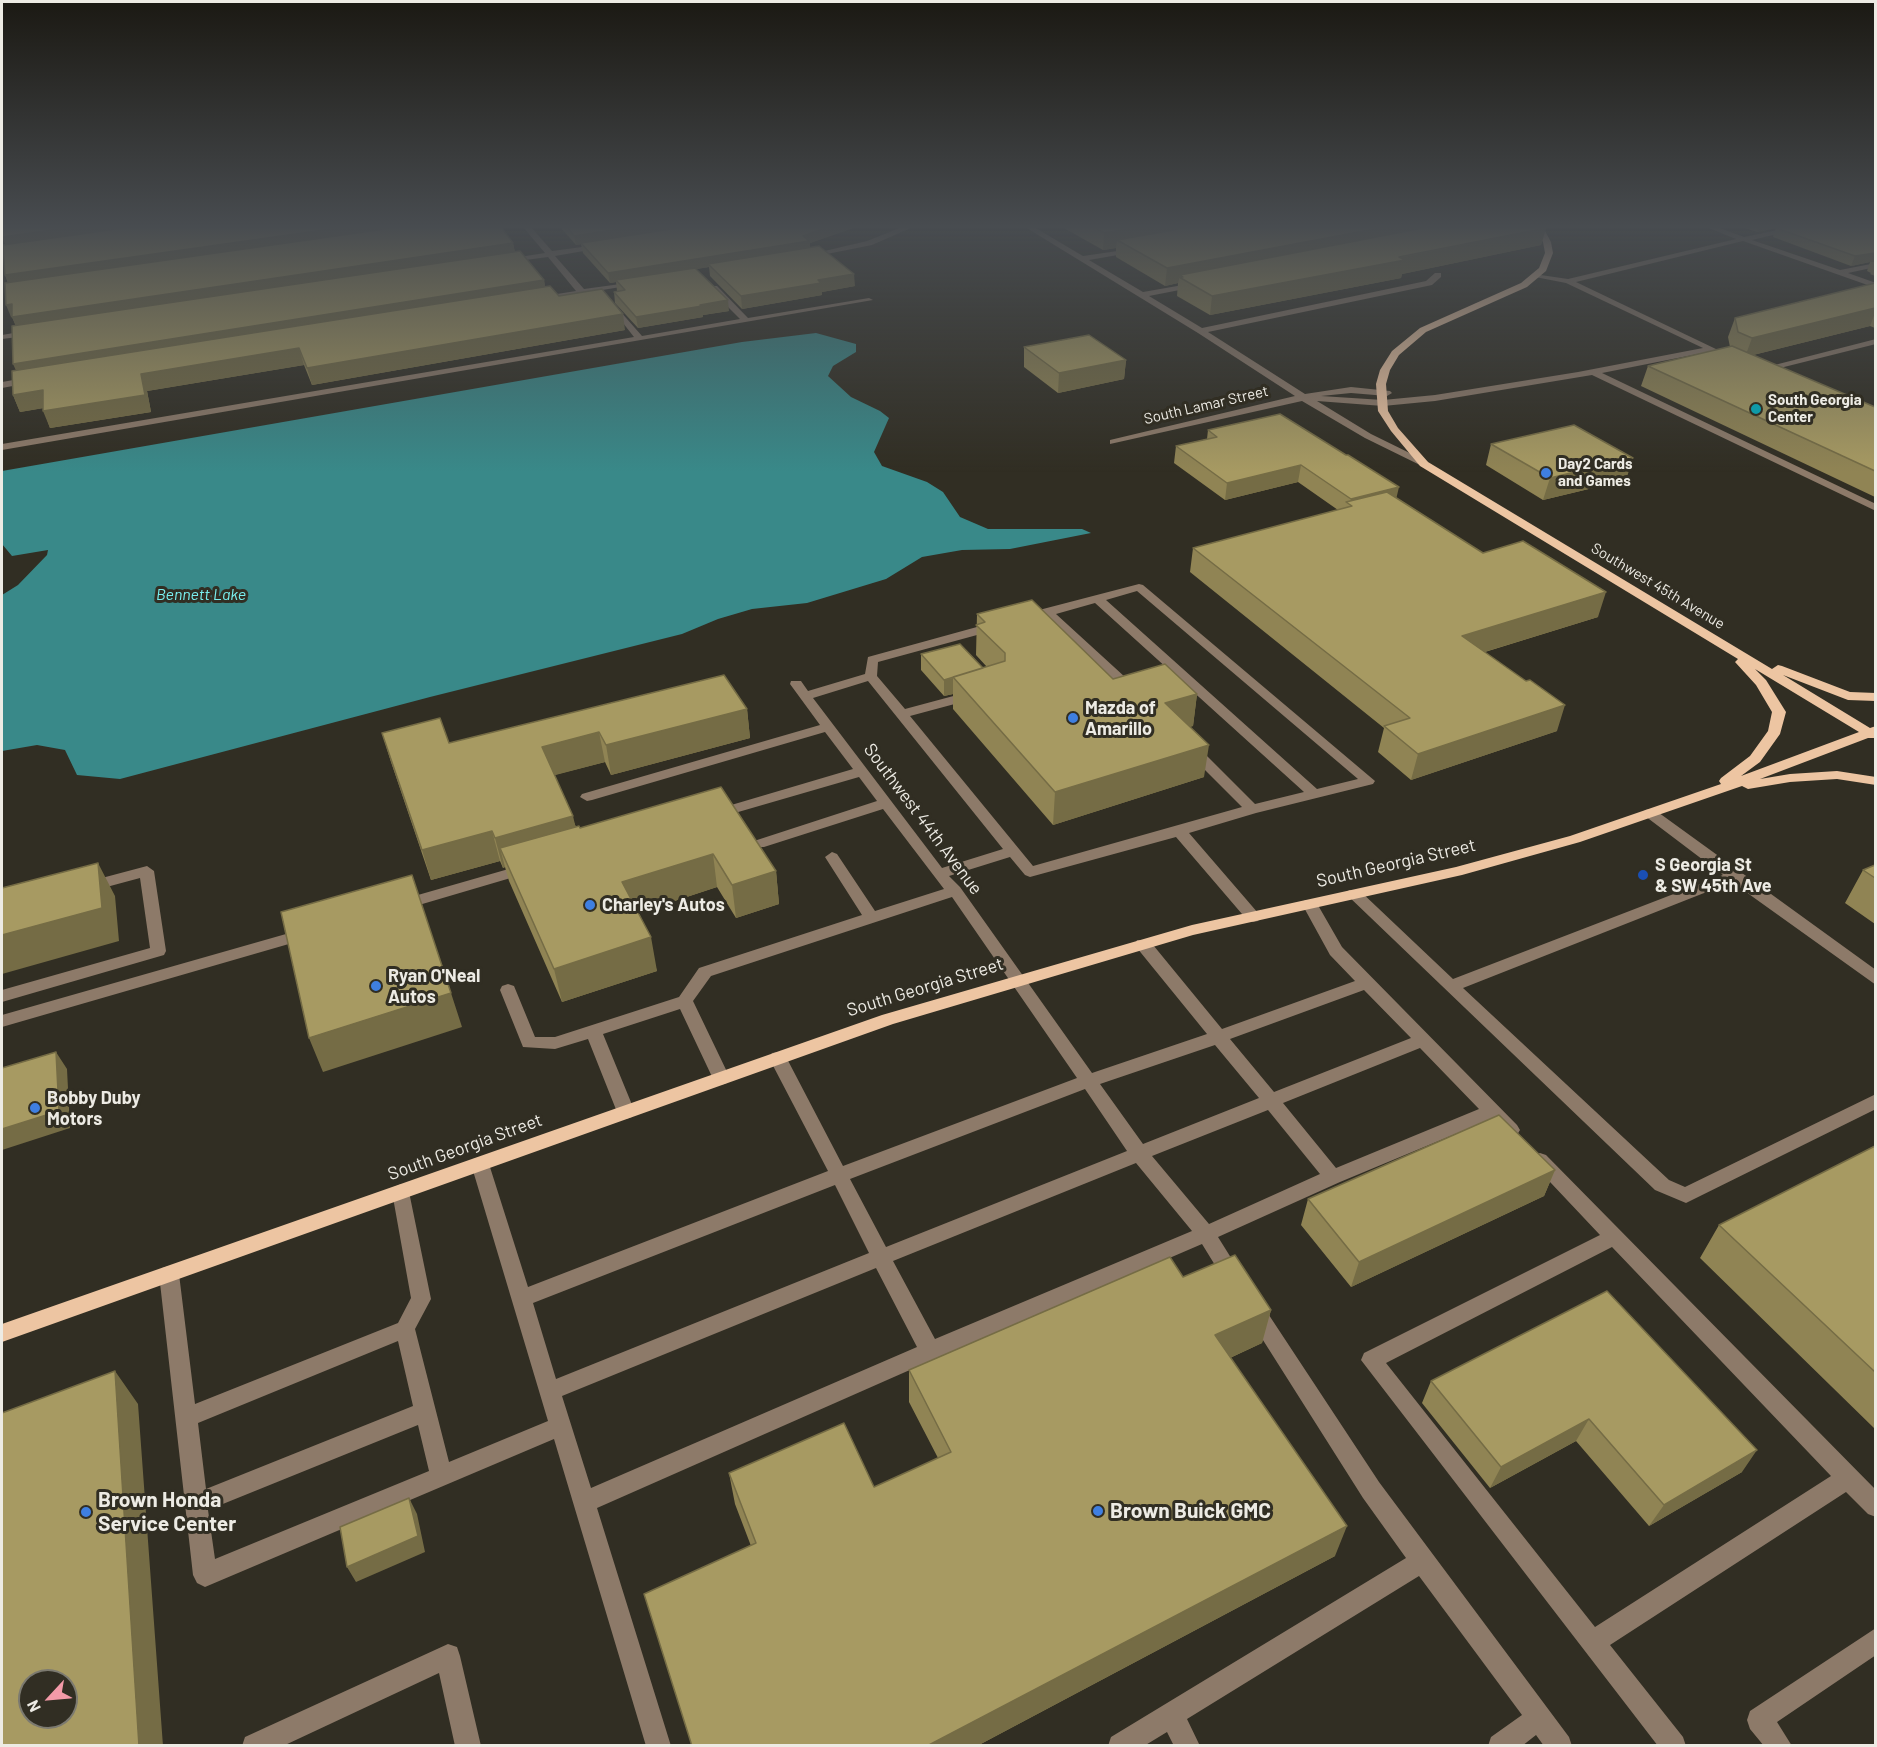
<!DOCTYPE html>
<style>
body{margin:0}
#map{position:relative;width:1877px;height:1747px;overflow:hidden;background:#312e23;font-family:Barlow,sans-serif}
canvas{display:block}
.frame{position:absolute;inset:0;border:3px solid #edebe4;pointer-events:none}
.north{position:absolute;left:18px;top:1669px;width:60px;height:60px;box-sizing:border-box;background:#312e23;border:2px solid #7c7a70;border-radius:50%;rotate:244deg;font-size:16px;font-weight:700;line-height:24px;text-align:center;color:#edebe4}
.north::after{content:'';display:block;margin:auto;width:21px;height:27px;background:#f39aa8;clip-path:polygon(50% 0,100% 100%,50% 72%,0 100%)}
</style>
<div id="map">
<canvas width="1877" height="1747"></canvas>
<div class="frame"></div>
<div class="north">N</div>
</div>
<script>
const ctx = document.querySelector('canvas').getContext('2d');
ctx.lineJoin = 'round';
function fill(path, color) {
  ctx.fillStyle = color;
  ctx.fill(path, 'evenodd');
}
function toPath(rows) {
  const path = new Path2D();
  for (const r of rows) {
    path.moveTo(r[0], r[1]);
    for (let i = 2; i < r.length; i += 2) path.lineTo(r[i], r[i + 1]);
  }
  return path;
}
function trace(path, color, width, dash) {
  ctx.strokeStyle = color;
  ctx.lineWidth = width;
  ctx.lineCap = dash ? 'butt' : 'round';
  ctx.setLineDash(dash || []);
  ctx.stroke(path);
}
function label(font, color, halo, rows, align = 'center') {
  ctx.font = font + ' Barlow,sans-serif';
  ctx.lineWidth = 6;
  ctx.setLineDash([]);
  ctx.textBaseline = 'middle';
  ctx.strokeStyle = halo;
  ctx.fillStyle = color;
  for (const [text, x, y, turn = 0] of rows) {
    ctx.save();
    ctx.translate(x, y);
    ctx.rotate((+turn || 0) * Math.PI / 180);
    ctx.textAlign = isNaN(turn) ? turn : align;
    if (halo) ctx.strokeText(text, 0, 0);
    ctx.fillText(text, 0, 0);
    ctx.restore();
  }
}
fill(toPath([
 [816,333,856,344,856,352,833,366,828,376,851,397,880,411,889,418,874,452,882,466,927,482,943,492,960,517,988,529,1082,529,1091,533,1010,549,962,550,922,557,886,579,807,603,752,609,718,619,682,634,430,697,120,779,77,775,65,750,37,745,2,751,2,595,18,585,47,555,48,550,12,556,2,544,2,471,742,342]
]), '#398989');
fill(toPath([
 [523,227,531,227,552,251,604,244,605,246,601,248,555,256,584,289,635,282,639,284,535,301,535,297,538,297,576,291,548,257,503,263,502,261,506,259,545,253,523,227],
 [902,227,913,227,872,245,807,258,803,256,867,241,902,227],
 [1025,227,1034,227,1083,256,1138,248,1139,250,1135,252,1089,260,1143,292,1200,282,1200,286,1149,296,1202,328,1426,281,1435,273,1441,273,1441,277,1432,285,1208,332,1305,394,1351,387,1390,391,1392,393,1387,396,1351,393,1321,396,1383,400,1435,395,1578,372,1703,348,1566,283,1530,276,1534,274,1568,279,1736,239,1706,227,1717,227,1744,237,1792,227,1807,227,1752,240,1840,270,1876,263,1876,267,1848,273,1876,283,1876,288,1743,241,1576,282,1718,350,1602,373,1876,504,1876,511,1592,375,1435,401,1383,406,1317,401,1371,434,1428,462,1428,466,1424,467,1365,438,1302,401,1110,444,1110,440,1295,396,1198,333,1025,227],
 [711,286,717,286,748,318,869,298,873,300,2,450,2,444,634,337,608,304,612,302,642,336,740,319,711,290,711,286],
 [31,330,34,331,34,335,2,339,2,335,31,330],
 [1876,339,1876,344,1760,373,1755,370,1876,339],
 [31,377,34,378,34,382,2,388,2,382,31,377],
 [1139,584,1143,585,1375,781,1373,784,1256,813,1189,833,1258,913,1261,917,1258,921,1253,922,1248,921,1176,837,1030,877,1025,875,1010,857,949,876,960,887,1092,1073,1207,1034,1137,948,1135,944,1137,940,1149,940,1222,1029,1355,981,1330,955,1302,904,1305,900,1315,900,1342,947,1517,1125,1520,1130,1517,1135,1511,1137,1505,1135,1489,1120,1340,1182,1218,1237,1243,1277,1240,1283,1233,1286,1226,1283,1202,1244,937,1358,597,1508,671,1746,646,1746,554,1439,205,1587,197,1583,193,1575,159,1274,162,1268,169,1266,176,1268,179,1274,195,1404,398,1323,411,1298,392,1192,394,1187,401,1184,408,1187,431,1299,415,1329,449,1462,548,1421,471,1164,473,1159,480,1157,487,1159,489,1164,528,1287,828,1171,769,1058,772,1053,778,1052,784,1053,843,1166,1077,1078,952,897,711,976,693,1001,730,1078,727,1083,721,1085,715,1083,680,1009,603,1034,635,1112,632,1117,626,1119,620,1117,617,1112,588,1039,555,1049,523,1047,500,990,502,986,508,984,514,986,535,1037,555,1037,679,997,699,968,862,915,825,857,832,852,837,854,875,911,944,889,883,809,764,847,754,847,752,844,754,841,877,801,859,777,721,817,711,817,709,814,711,811,853,769,825,732,592,800,587,801,580,797,582,794,820,725,790,684,791,681,801,681,808,691,865,674,868,657,995,622,999,623,999,629,878,662,877,676,905,709,972,691,977,692,978,695,977,698,910,716,1033,866,1242,807,1188,753,1186,750,1188,747,1198,747,1255,804,1304,792,1095,603,1056,614,1137,688,1138,691,1137,694,1127,694,1045,617,1027,622,1021,618,1043,609,1139,584],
 [1137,591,1358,779,1317,789,1106,600,1137,591],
 [868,681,1003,849,942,868,813,698,868,681],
 [1364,990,1411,1038,1274,1092,1230,1039,1364,990],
 [1215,1045,1259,1098,1143,1144,1100,1084,1215,1045],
 [1420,1048,1479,1109,1336,1168,1283,1103,1420,1048],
 [1085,1089,1127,1151,886,1247,850,1179,1085,1089],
 [1268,1110,1320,1174,1209,1224,1152,1156,1268,1110],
 [1136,1163,1192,1231,935,1339,893,1261,1136,1163],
 [835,1185,869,1253,556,1379,533,1303,835,1185],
 [876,1268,917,1347,591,1488,562,1396,876,1268],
 [398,1341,413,1406,206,1489,198,1423,398,1341],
 [418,1425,429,1471,215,1559,208,1510,418,1425],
 [1650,809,1655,810,1876,970,1876,985,1732,882,1463,988,1669,1180,1685,1187,1876,1094,1876,1109,1686,1203,1655,1190,1346,894,1349,890,1359,890,1453,979,1723,875,1645,816,1643,813,1645,810,1650,809],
 [526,864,533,869,531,872,402,910,394,905,397,901,526,864],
 [147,866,154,871,166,951,164,955,2,1002,2,990,150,948,140,878,88,892,80,887,83,883,147,866],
 [307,928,313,929,315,933,313,937,2,1027,2,1015,307,928],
 [1540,1153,1546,1155,1876,1490,1876,1517,1868,1514,1846,1492,1610,1645,1683,1737,1686,1746,1658,1746,1361,1360,1364,1353,1600,1235,1534,1165,1531,1160,1534,1155,1540,1153],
 [1612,1247,1831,1476,1595,1627,1386,1363,1612,1247],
 [1256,1303,1263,1306,1379,1482,1569,1737,1572,1746,1544,1746,1536,1735,1522,1746,1488,1746,1491,1737,1522,1715,1419,1576,1187,1719,1200,1746,1174,1746,1167,1732,1144,1746,1108,1746,1111,1737,1406,1558,1363,1498,1249,1318,1246,1312,1249,1306,1256,1303],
 [1876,1628,1876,1655,1777,1722,1792,1746,1764,1746,1750,1729,1747,1720,1750,1711,1876,1628],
 [448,1644,457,1647,460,1656,481,1746,455,1746,439,1673,283,1746,242,1746,245,1737,448,1644]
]), '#8d7a69');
fill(toPath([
 [1535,227,1543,227,1551,242,1553,253,1546,271,1527,287,1426,332,1399,355,1390,370,1386,384,1388,411,1398,428,1428,462,1772,669,1778,665,1782,666,1850,692,1876,693,1876,701,1848,700,1783,675,1870,728,1876,726,1876,738,1868,738,1760,779,1790,774,1837,771,1876,777,1876,785,1837,779,1790,782,1748,789,1742,786,1580,842,1462,875,1193,935,893,1024,2,1342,2,1324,882,1015,1192,925,1456,867,1570,836,1721,784,1719,781,1721,778,1750,756,1768,731,1772,712,1756,685,1735,662,1738,659,1420,466,1391,431,1378,411,1376,384,1380,370,1392,351,1420,328,1521,283,1539,268,1545,253,1543,242,1535,227],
 [1755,669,1859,732,1741,776,1760,762,1780,734,1786,712,1766,680,1755,669]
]), '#edc5a2');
fill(toPath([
 [560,227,856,227,810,243,810,248,855,286,822,292,822,295,742,309,710,276,709,267,696,269,729,311,703,315,703,317,638,328,615,303,614,292,617,291,616,282,610,283,583,253,581,244,576,245],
 [1062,227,1545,227,1546,228,1541,245,1402,274,1401,278,1210,315,1177,296,1178,283,1165,286,1116,257,1116,248,1103,250],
 [1742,227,1875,227,1875,276,1870,274,1871,273,1867,271,1870,262,1851,266,1773,237,1776,228,1777,228,1757,232],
 [2,237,513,243,515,252,544,280,545,287,559,296,625,330,312,385,304,365,147,391,151,412,50,428,43,408,20,412,13,395,16,370,16,326,12,317,11,317,8,283,5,275,6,245],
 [1875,283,1875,328,1870,326,1753,355,1875,407,1875,497,1641,386,1648,366,1730,347,1728,337,1735,318],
 [1024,347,1126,360,1124,379,1058,393,1024,367],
 [1208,430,1397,498,1483,553,1598,617,1485,652,1557,731,1411,780,1378,752,1384,728,1190,572,1193,548,1338,510,1298,482,1225,500,1174,463,1176,446,1207,439],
 [1491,444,1626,480,1543,500,1486,465],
 [977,614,1113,679,1197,694,1193,726,1189,727,1204,777,1053,825,953,709,953,694,944,696,921,670,921,654,983,668,987,667,976,655],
 [747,709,750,738,611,775,605,762,554,775,576,827,580,828,721,787,776,871,779,904,736,918,717,887,638,913,657,971,562,1002,509,881,505,867,503,868,500,861,431,880,391,762,382,733,449,743],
 [1875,865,1875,924,1845,903,1863,870],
 [1875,1146,1875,1429,1700,1258,1719,1225],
 [1555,1170,1544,1196,1351,1287,1301,1225,1308,1199],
 [1183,1277,1271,1310,1262,1343,1230,1358,1335,1556,977,1746,691,1746,751,1546,735,1504,729,1473,874,1487,938,1458,909,1402,909,1370],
 [1607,1291,1742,1472,1649,1526,1576,1441,1490,1488,1422,1403,1431,1381]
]), '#908454');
fill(toPath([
 [73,227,161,227,7,248,2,237],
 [345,227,427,227,10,287,5,275],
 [632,227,697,227,576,245,574,236],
 [828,227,856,227,810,243,810,251,708,264,709,267,610,283,608,273,803,236],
 [1140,227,1239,227,1117,240,1116,248,1103,250,1104,233],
 [1385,227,1472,227,1183,277,1180,275,1178,283,1165,286,1167,268],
 [1759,227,1780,227,1757,232],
 [1546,228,1541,245,1402,274,1401,278,1210,315,1212,296],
 [513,243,515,254,17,329,12,317],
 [1875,253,1875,262,1870,262,1851,266,1855,256],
 [854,274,855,286,822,292,822,295,742,309,741,296,818,280],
 [544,280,546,293,19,377,13,364],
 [728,300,729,311,703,315,703,317,638,328,636,317],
 [12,304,17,316,11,317,6,305],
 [1875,308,1875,313,1870,326,1745,357,1752,338],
 [623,314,625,330,312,385,307,368],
 [299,348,304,365,147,391,151,412,50,428,43,411,141,374],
 [1126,360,1124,379,1058,393,1059,373],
 [43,390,50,407,20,412,13,395],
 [1633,458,1626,480,1543,500,1550,478],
 [1301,465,1298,482,1225,500,1227,483],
 [1399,487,1395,504,1352,506,1350,505,1351,499],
 [1606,592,1598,617,1455,661,1462,636],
 [953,678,953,694,944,696,944,680],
 [1197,694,1193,726,1161,735,1165,703],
 [1565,705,1557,731,1411,780,1418,754],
 [747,709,750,738,611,775,606,745],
 [599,732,605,762,548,777,542,747],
 [1209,745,1204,777,1053,825,1055,792],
 [573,816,580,846,500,848,505,867,503,868,495,838],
 [492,831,500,861,431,880,422,850],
 [713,854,717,887,629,916,622,882],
 [98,863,115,896,119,941,2,974,2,935],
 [776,871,779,904,736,918,732,885],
 [651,937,657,971,562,1002,554,969],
 [451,993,462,1027,323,1072,309,1038],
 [56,1052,67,1069,70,1128,2,1150,2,1129],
 [1555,1170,1544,1196,1351,1287,1359,1262],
 [1271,1310,1262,1343,1208,1368,1215,1335],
 [115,1371,138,1404,163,1746,139,1746],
 [1589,1419,1576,1441,1490,1488,1501,1467],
 [1757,1450,1742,1472,1649,1526,1664,1505],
 [409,1498,417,1514,425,1552,356,1582,347,1567],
 [1347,1526,1335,1556,977,1746,927,1746]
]), '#756c45');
const building = toPath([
 [2,227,73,227,2,237,2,227],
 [130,227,345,227,5,275,3,245,130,227],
 [399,227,501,227,513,243,12,317,12,304,6,305,5,283,399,227],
 [567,227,632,227,574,236,567,227],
 [684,227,828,227,803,236,809,241,608,273,581,243,684,227],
 [1094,227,1140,227,1104,233,1094,227],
 [1190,227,1385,227,1167,268,1117,240,1190,227],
 [1428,227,1546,228,1399,257,1405,260,1212,296,1179,277,1183,277,1180,275,1428,227],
 [1780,227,1875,227,1875,253,1855,256,1776,228,1780,227],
 [819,246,854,274,818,280,821,283,741,296,708,264,819,246],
 [520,251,544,280,13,364,12,326,520,251],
 [695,268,728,300,700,305,702,306,636,317,614,292,625,290,616,280,695,268],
 [1875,283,1875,308,1752,338,1738,332,1735,318,1875,283],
 [550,286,559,296,602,289,623,314,307,368,299,348,141,374,145,395,43,411,43,390,13,395,12,371,550,286],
 [1089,335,1126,360,1059,373,1024,347,1089,335],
 [1732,346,1875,407,1875,471,1648,366,1732,346],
 [1280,414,1346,455,1348,455,1399,487,1351,499,1301,465,1227,483,1176,446,1217,437,1208,430,1280,414],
 [1574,425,1633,458,1550,478,1491,444,1574,425],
 [1387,492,1483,553,1523,541,1606,592,1462,636,1526,681,1530,680,1565,705,1418,754,1384,726,1410,718,1193,548,1352,506,1346,502,1387,492],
 [1032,600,1113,679,1165,664,1197,694,1165,703,1209,745,1055,792,953,677,1005,661,1005,653,976,625,985,622,977,614,1032,600],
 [960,644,983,668,944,680,921,654,960,644],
 [724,675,747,709,606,745,599,732,542,747,573,816,495,838,492,831,422,850,382,733,440,718,449,743,724,675],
 [721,787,776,871,732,885,713,854,622,882,651,937,554,969,500,848,579,826,580,828,721,787],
 [98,863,102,908,2,935,2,888,98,863],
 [1875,865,1875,878,1863,870,1875,865],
 [412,875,451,993,309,1038,281,912,412,875],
 [56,1052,59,1111,2,1129,2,1068,56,1052],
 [1499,1115,1555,1170,1359,1262,1308,1199,1499,1115],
 [1875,1146,1875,1372,1719,1225,1875,1146],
 [1235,1255,1271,1310,1215,1335,1347,1526,927,1746,692,1746,644,1594,756,1543,729,1473,844,1423,874,1487,951,1452,909,1370,1170,1257,1183,1277,1235,1255],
 [1607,1291,1757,1450,1664,1505,1589,1419,1501,1467,1431,1381,1607,1291],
 [115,1371,139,1746,2,1746,2,1413,115,1371],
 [30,1681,66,1681,66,1717,30,1717,30,1681],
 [409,1498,418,1536,347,1567,340,1527,409,1498]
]);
fill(building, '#a79a62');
trace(building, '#756c45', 1.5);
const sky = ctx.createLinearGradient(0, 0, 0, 472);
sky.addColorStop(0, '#1b1913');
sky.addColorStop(0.48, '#484c50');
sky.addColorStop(1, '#484c5000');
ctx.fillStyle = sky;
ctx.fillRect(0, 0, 1877, 472);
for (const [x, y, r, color] of [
 [1756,409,6,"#0f9aa8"],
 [1546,473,6,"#3f7fe0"],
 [1073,718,6,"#3f7fe0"],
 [1643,875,6,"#1a4fb4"],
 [590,905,6,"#3f7fe0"],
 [376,986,6,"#3f7fe0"],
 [35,1108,6,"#3f7fe0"],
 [1098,1511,6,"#3f7fe0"],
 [86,1512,6,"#3f7fe0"]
]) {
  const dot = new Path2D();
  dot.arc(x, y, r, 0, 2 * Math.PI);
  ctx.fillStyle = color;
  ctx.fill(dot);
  trace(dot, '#312e23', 2);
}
label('bold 15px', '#edebe4', '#312e23', [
 ["South Georgia",1768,400],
 ["Center",1768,417],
 ["Day2 Cards",1558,464],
 ["and Games",1558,481]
], 'left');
label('15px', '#edebe4', '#312e23', [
 ["South Lamar Street",1206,405,-13],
 ["Southwest 45th Avenue",1658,586,31]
]);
label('italic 16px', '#79f0f0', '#312e23', [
 ["Bennett Lake",201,595]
]);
label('bold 18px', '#edebe4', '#312e23', [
 ["Mazda of",1085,708],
 ["Amarillo",1085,729],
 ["S Georgia St",1655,865],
 ["& SW 45th Ave",1655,886],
 ["Charley's Autos",602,905],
 ["Ryan O'Neal",388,976],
 ["Autos",388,997],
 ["Bobby Duby",47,1098],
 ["Motors",47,1119]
], 'left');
label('18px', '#edebe4', '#312e23', [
 ["Southwest 44th Avenue",923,819,53],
 ["South Georgia Street",1396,863,-13],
 ["South Georgia Street",925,987,-17],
 ["South Georgia Street",465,1147,-20]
]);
label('bold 21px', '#edebe4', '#312e23', [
 ["Brown Honda",98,1500],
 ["Service Center",98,1524],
 ["Brown Buick GMC",1110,1511]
], 'left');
</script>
